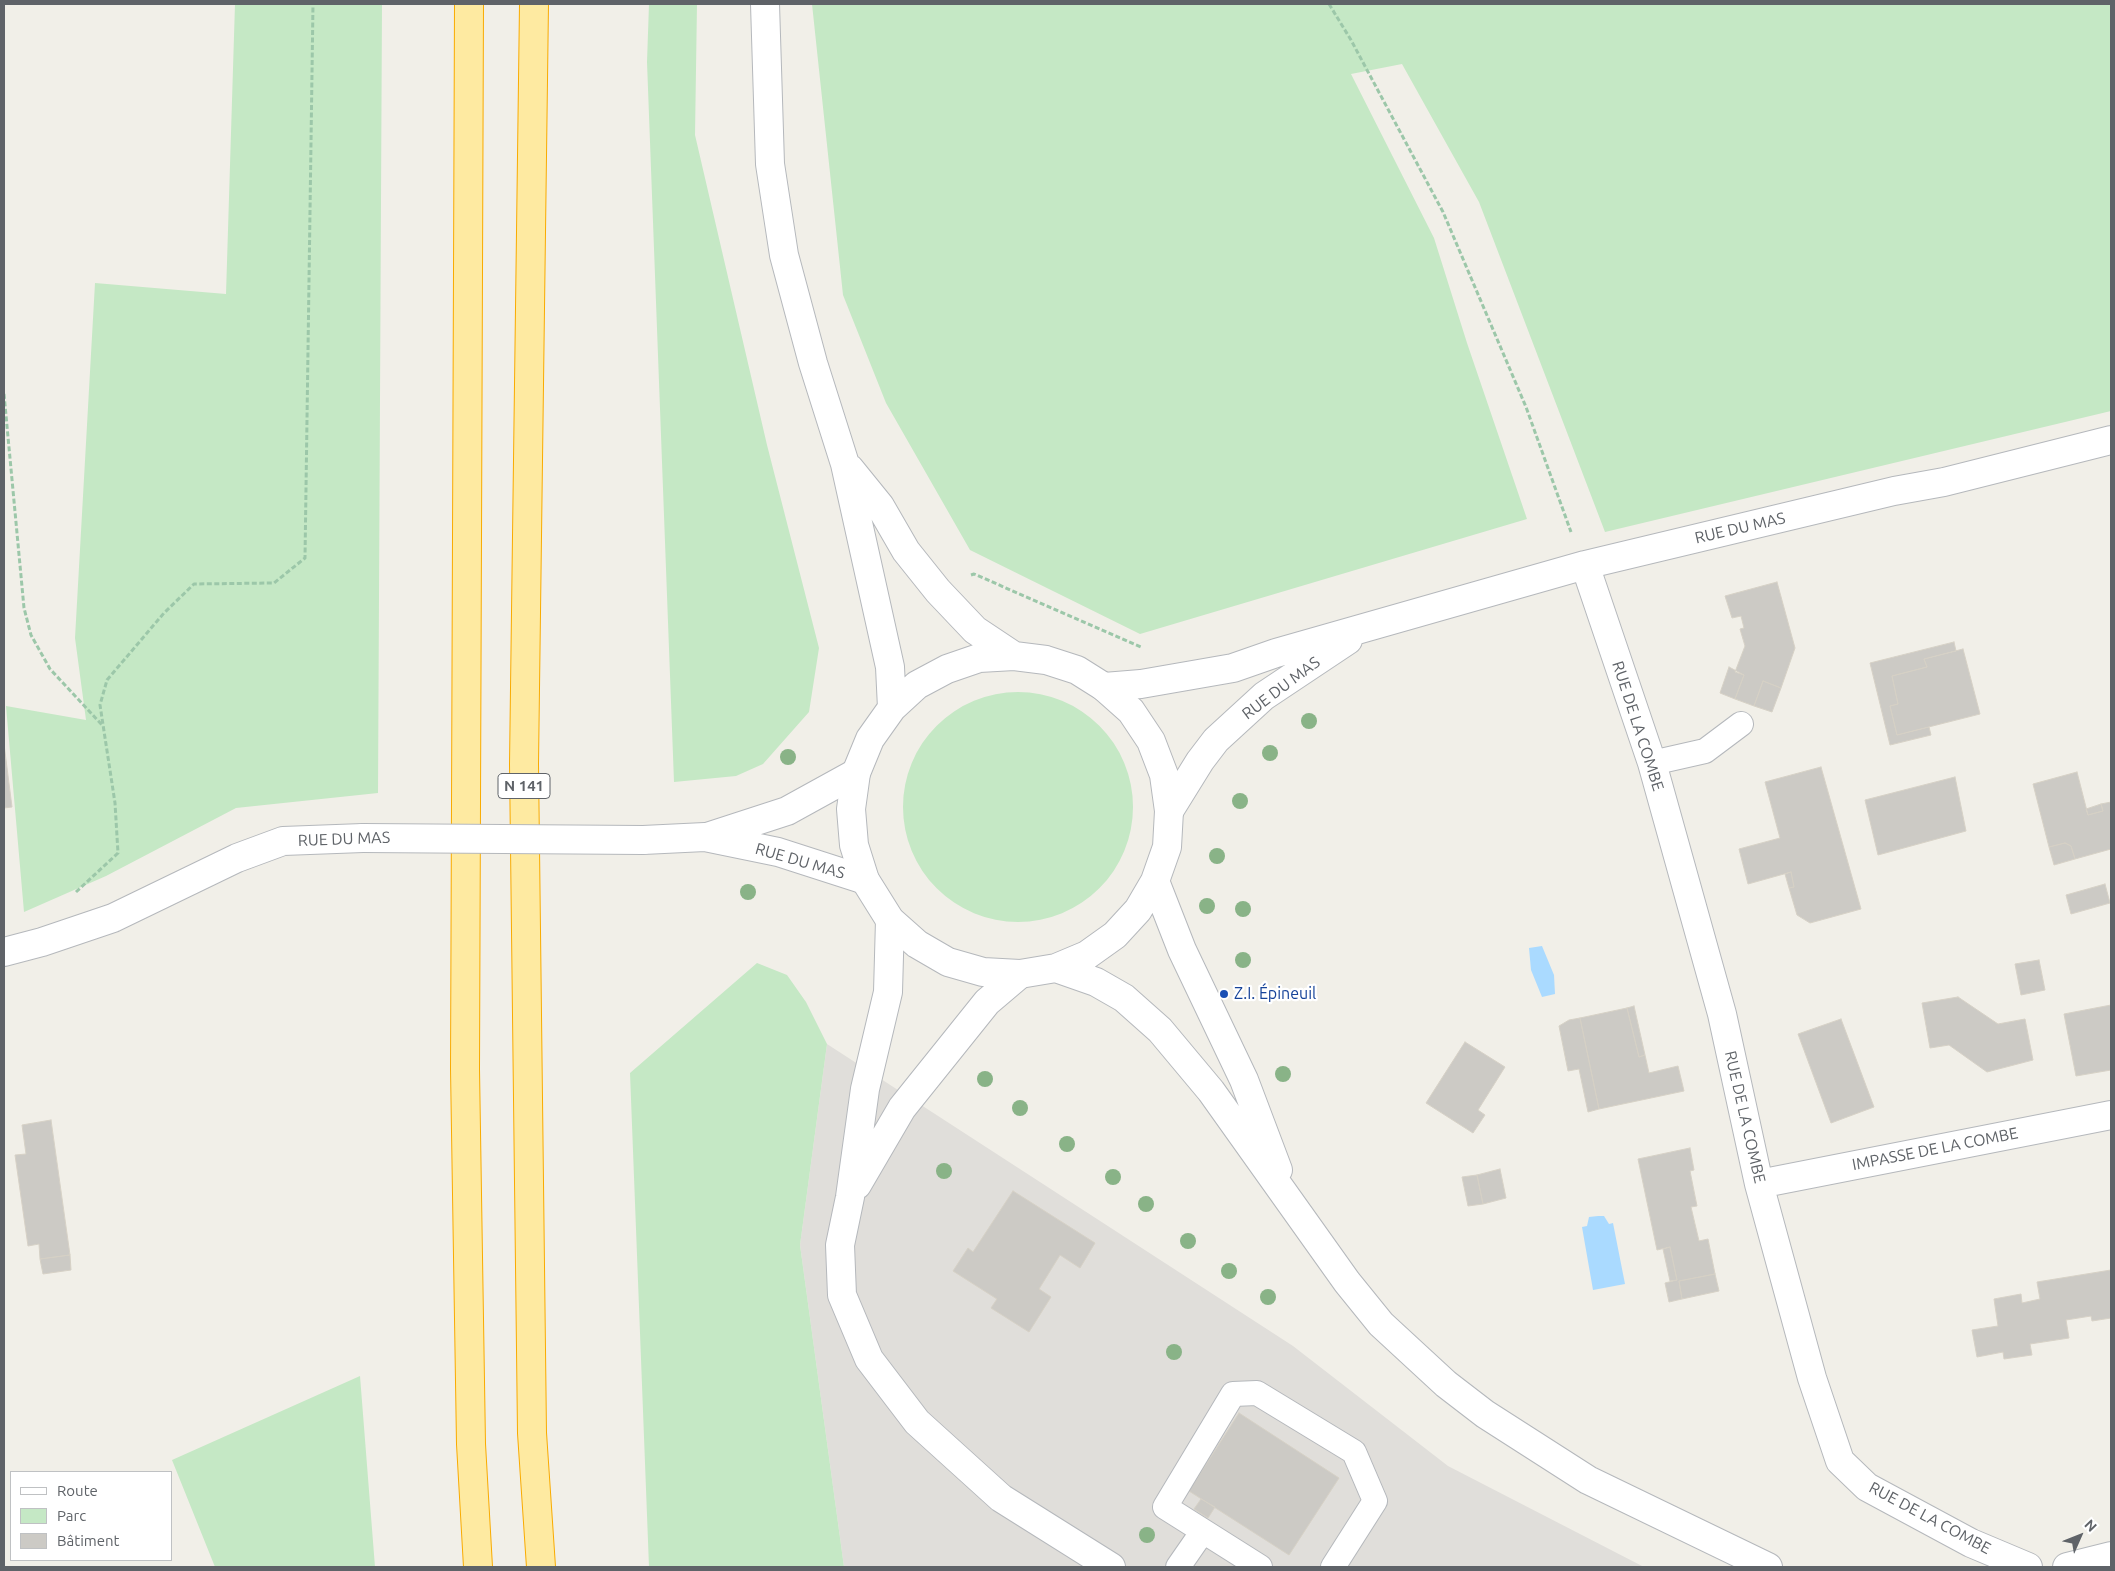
<!DOCTYPE html>
<meta charset="utf-8">
<style>
body{margin:0}
#map{position:relative;width:2115px;height:1571px;overflow:hidden;background:#f1efe8;font-family:Ubuntu,sans-serif}
canvas{display:block}
.frame{position:absolute;inset:0;border:5px solid #5f6368;pointer-events:none}
.legend{position:absolute;left:10px;top:1471px;width:162px;height:90px;box-sizing:border-box;background:#fff;border:1px solid #bfc1c3;margin:0;padding:6px 9px;list-style:none;font-size:15px;color:#5f6368}
.legend li{display:flex;align-items:center;gap:10px;height:25px}
.legend b{width:25px;border:1px solid #bfc1c3}
.north{position:absolute;left:2055px;top:1511px;width:50px;height:50px;-webkit-text-stroke:4px #fff;paint-order:stroke;rotate:46deg;font-size:14px;font-weight:700;line-height:20px;text-align:center;color:#5f6368}
.north::after{content:'';display:block;margin:auto;width:18px;height:22px;background:#5f6368;clip-path:polygon(50% 0,100% 100%,50% 72%,0 100%)}
</style>
<div id="map">
<canvas width="2115" height="1571"></canvas>
<div class="frame"></div>
<ul class="legend">
<li><b style="height:6px;background:#fff"></b>Route</li>
<li><b style="height:14px;background:#c5e8c5"></b>Parc</li>
<li><b style="height:14px;background:#cccac5"></b>Bâtiment</li>
</ul>
<div class="north">N</div>
</div>
<script>
const ctx = document.querySelector('canvas').getContext('2d');
ctx.lineJoin = 'round';
function fill(path, color) {
  ctx.fillStyle = color;
  ctx.fill(path, 'evenodd');
}
function toPath(rows) {
  const path = new Path2D();
  for (const r of rows) {
    if (r.length === 3) {
      path.moveTo(r[0] + r[2], r[1]);
      path.arc(r[0], r[1], r[2], 0, 2 * Math.PI);
      continue;
    }
    path.moveTo(r[0], r[1]);
    for (let i = 2; i < r.length; i += 2) path.lineTo(r[i], r[i + 1]);
  }
  return path;
}
function trace(path, color, width, dash) {
  ctx.strokeStyle = color;
  ctx.lineWidth = width;
  ctx.lineCap = dash ? 'butt' : 'round';
  ctx.setLineDash(dash || []);
  ctx.stroke(path);
}
function label(font, color, halo, rows, align = 'center') {
  ctx.font = font + ' Ubuntu,sans-serif';
  ctx.lineWidth = 4.5;
  ctx.setLineDash([]);
  ctx.textBaseline = 'middle';
  ctx.strokeStyle = halo;
  ctx.fillStyle = color;
  for (const [text, x, y, turn = 0] of rows) {
    ctx.save();
    ctx.translate(x, y);
    ctx.rotate((+turn || 0) * Math.PI / 180);
    ctx.textAlign = isNaN(turn) ? turn : align;
    if (halo) ctx.strokeText(text, 0, 0);
    ctx.fillText(text, 0, 0);
    ctx.restore();
  }
}
fill(toPath([
 [827,1044,1293,1346,1448,1466,1644,1567,844,1567,800,1245]
]), '#e0deda');
fill(toPath([
 [235,4,382,4,378,793,236,808,106,876,24,912,6,706,86,720,75,638,95,283,226,294],
 [649,4,697,4,695,135,767,445,819,648,809,712,763,764,736,776,674,782,647,62],
 [812,4,2111,4,2111,411,1605,532,1479,202,1402,64,1351,74,1434,238,1467,343,1527,519,1140,634,970,550,886,403,843,295],
 [1018,807,115],
 [757,963,787,975,806,1002,827,1044,800,1245,844,1567,649,1567,630,1073],
 [360,1376,375,1567,215,1567,172,1460]
]), '#c5e8c5');
fill(toPath([
 [1542,946,1554,975,1555,994,1542,997,1531,970,1529,948],
 [1598,1216,1604,1216,1609,1224,1613,1223,1625,1284,1593,1290,1582,1227,1587,1226,1589,1217]
]), '#aadaff');
const building = toPath([
 [1777,582,1795,648,1781,688,1763,681,1754,706,1735,699,1744,675,1735,672,1745,646,1740,629,1744,628,1741,616,1732,618,1725,596,1777,582],
 [1954,642,1956,651,1924,659,1927,667,1892,676,1898,704,1890,706,1897,735,1929,727,1931,735,1890,745,1870,663,1954,642],
 [1963,649,1980,714,1897,735,1890,706,1898,704,1892,676,1927,667,1924,659,1963,649],
 [1729,667,1744,675,1735,699,1720,693,1729,667],
 [1763,681,1781,688,1772,712,1754,706,1763,681],
 [4,744,12,807,4,808,4,744],
 [1821,767,1861,909,1810,923,1797,915,1789,888,1794,887,1791,872,1748,884,1739,849,1780,838,1765,782,1821,767],
 [2077,772,2088,815,2103,811,2101,804,2111,802,2111,849,2075,859,2071,846,2065,843,2049,847,2033,784,2077,772],
 [1955,777,1966,831,1878,855,1865,800,1955,777],
 [2101,804,2103,811,2088,815,2086,809,2101,804],
 [2065,843,2071,846,2075,859,2054,865,2049,847,2065,843],
 [1791,872,1794,887,1789,888,1785,874,1791,872],
 [2105,884,2110,903,2071,914,2066,895,2105,884],
 [2039,960,2045,990,2021,995,2015,964,2039,960],
 [1958,997,1998,1024,2025,1019,2033,1060,1987,1072,1949,1045,1930,1048,1922,1003,1958,997],
 [2111,1005,2111,1070,2076,1076,2064,1014,2111,1005],
 [1634,1006,1645,1055,1639,1057,1627,1008,1634,1006],
 [1627,1008,1639,1057,1645,1055,1649,1073,1678,1066,1684,1091,1599,1109,1580,1018,1627,1008],
 [1580,1018,1599,1109,1588,1112,1579,1069,1568,1071,1559,1026,1569,1020,1580,1018],
 [1841,1019,1874,1107,1831,1123,1798,1034,1841,1019],
 [1465,1042,1505,1067,1478,1110,1485,1115,1473,1133,1426,1103,1465,1042],
 [51,1120,70,1255,40,1259,39,1244,28,1246,15,1155,26,1154,22,1125,51,1120],
 [1690,1148,1694,1170,1690,1171,1697,1206,1691,1207,1699,1241,1708,1239,1715,1274,1679,1281,1682,1299,1669,1302,1665,1283,1677,1280,1670,1247,1657,1250,1638,1159,1690,1148],
 [1500,1169,1506,1198,1483,1204,1477,1175,1500,1169],
 [1477,1175,1483,1204,1468,1206,1462,1177,1477,1175],
 [1013,1191,1095,1243,1080,1268,1060,1255,1039,1289,1051,1297,1029,1332,991,1308,997,1299,953,1271,968,1248,973,1252,1013,1191],
 [1670,1247,1677,1280,1670,1281,1663,1249,1670,1247],
 [70,1255,71,1270,43,1274,40,1259,70,1255],
 [2111,1270,2111,1318,2092,1321,2091,1316,2066,1320,2069,1338,2030,1344,2032,1355,2004,1359,2003,1352,1977,1357,1972,1330,1998,1326,1994,1299,2021,1294,2022,1303,2040,1299,2037,1282,2111,1270],
 [1715,1274,1719,1291,1682,1299,1679,1281,1715,1274],
 [1239,1413,1339,1478,1289,1555,1189,1491,1239,1413],
 [1201,1499,1215,1507,1208,1518,1194,1509,1201,1499]
]);
fill(building, '#cccac5');
trace(building, '#d6d1c6', 1);
const service = toPath([
 [1652,763,1705,751,1741,724],
 [1178,1567,1203,1531],
 [1260,1567,1165,1507,1233,1394,1257,1393,1354,1452,1375,1501,1333,1567]
]);
const minor = toPath([
 [1585,565,1652,763,1722,1014,1759,1184,1812,1378,1840,1461,1867,1487,1971,1543,2028,1567],
 [1104,687,1141,684,1233,668,1276,653,1585,565,1894,491,1944,482,2111,440],
 [1169,811,1200,761,1216,740,1264,696,1348,640],
 [707,837,787,811,856,773],
 [643,840,705,837,778,852,865,880],
 [890,920,888,992,865,1089,850,1197,840,1245,842,1295,869,1359,917,1422,1001,1498,1111,1567],
 [4,952,42,942,113,918,237,858,283,841,363,838],
 [1759,1184,2111,1115],
 [857,1185,902,1108,987,1002,1020,974],
 [2067,1567,2111,1556]
]);
const tertiary = toPath([
 [765,4,770,164,784,255,813,363,845,464,890,667,892,708,870,739,856,773,851,809,854,845,865,880,890,920,917,944,948,962,983,972,1020,974,1056,968,1087,955,1115,935,1138,910,1155,881,1167,847,1169,811,1164,775,1151,741,1131,711,1104,687,1077,670,1046,660,1014,656,979,658,947,669,917,685,892,708],
 [850,469,880,506,906,551,938,591,975,630,1014,656],
 [1155,881,1182,950,1244,1080,1278,1170],
 [1056,968,1096,982,1124,998,1160,1030,1211,1091,1347,1282,1381,1324,1446,1384,1485,1414,1588,1480,1768,1567]
]);
const trunk = toPath([
 [469,4,465,1069,471,1444,478,1567],
 [534,4,524,764,532,1433,541,1567]
]);
trace(service, '#b5b8bc', 26);
trace(minor, '#b5b8bc', 30);
trace(tertiary, '#b5b8bc', 30);
trace(trunk, '#f9ab00', 30);
trace(toPath([
 [1329,4,1351,40,1443,212,1526,407,1571,532],
 [4,394,24,608,31,635,50,669,103,726],
 [971,575,974,574,1141,647],
 [76,892,118,853,115,803,100,705,107,680,164,613,194,584,274,583,305,558,313,4]
]), '#9cc7a9', 3, [5, 2.5]);
trace(service, '#fff', 24);
trace(minor, '#fff', 28);
trace(tertiary, '#fff', 28);
trace(trunk, '#feeaa1', 28);
const minorBridge = toPath([
 [363,838,643,840]
]);
trace(minorBridge, '#b5b8bc', 30, []);
trace(minorBridge, '#fff', 28);
ctx.fillStyle = '#89b387';
for (const [x, y] of [
 [1309,721],
 [1270,753],
 [788,757],
 [1240,801],
 [1217,856],
 [748,892],
 [1207,906],
 [1243,909],
 [1243,960],
 [1283,1074],
 [985,1079],
 [1020,1108],
 [1067,1144],
 [944,1171],
 [1113,1177],
 [1146,1204],
 [1188,1241],
 [1229,1271],
 [1268,1297],
 [1174,1352],
 [1147,1535]
]) {
  ctx.beginPath();
  ctx.arc(x, y, 8, 0, 2 * Math.PI);
  ctx.fill();
}
for (const [x, y, r, color] of [
 [1224,994,5,"#1a4fb4"]
]) {
  const dot = new Path2D();
  dot.arc(x, y, r, 0, 2 * Math.PI);
  ctx.fillStyle = color;
  ctx.fill(dot);
  trace(dot, '#fff', 2);
}
for (const [x, y, w] of [
 [524,786,52]
]) {
  const box = new Path2D();
  box.roundRect(x - w / 2, y - 12.5, w, 25, 4);
  ctx.fillStyle = '#fff';
  ctx.fill(box);
  trace(box, '#5f6368', 1);
}
label('bold 15px', '#5f6368', null, [
 ["N 141",524,786]
]);
label('16px', '#5f6368', '#fff', [
 ["RUE DU MAS",1740,528,-13],
 ["RUE DU MAS",1281,688,-37],
 ["RUE DE LA COMBE",1638,726,72],
 ["RUE DU MAS",344,839,-2],
 ["RUE DU MAS",800,861,16],
 ["RUE DE LA COMBE",1745,1117,77],
 ["IMPASSE DE LA COMBE",1935,1149,-11],
 ["RUE DE LA COMBE",1930,1518,28]
]);
label('16px', '#164399', '#fff', [
 ["Z.I. Épineuil",1234,994]
], 'left');
</script>
